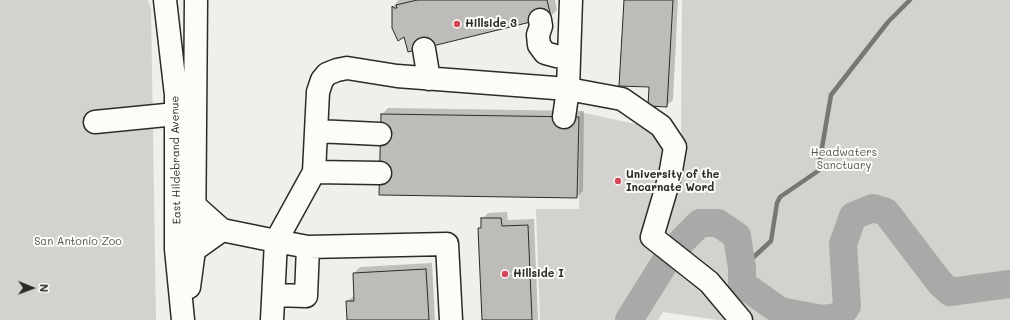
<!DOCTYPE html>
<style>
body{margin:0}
#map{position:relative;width:1010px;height:320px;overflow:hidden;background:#f0efeb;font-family:Mali,sans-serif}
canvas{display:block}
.north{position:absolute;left:12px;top:268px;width:40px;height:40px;-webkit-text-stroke:3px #fdfcf7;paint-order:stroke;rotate:91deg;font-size:11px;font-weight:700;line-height:16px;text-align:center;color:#2b2b2b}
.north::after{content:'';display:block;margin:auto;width:14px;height:18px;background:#2b2b2b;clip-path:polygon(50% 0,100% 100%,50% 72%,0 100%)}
</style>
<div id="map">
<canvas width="1010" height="320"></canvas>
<div class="north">N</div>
</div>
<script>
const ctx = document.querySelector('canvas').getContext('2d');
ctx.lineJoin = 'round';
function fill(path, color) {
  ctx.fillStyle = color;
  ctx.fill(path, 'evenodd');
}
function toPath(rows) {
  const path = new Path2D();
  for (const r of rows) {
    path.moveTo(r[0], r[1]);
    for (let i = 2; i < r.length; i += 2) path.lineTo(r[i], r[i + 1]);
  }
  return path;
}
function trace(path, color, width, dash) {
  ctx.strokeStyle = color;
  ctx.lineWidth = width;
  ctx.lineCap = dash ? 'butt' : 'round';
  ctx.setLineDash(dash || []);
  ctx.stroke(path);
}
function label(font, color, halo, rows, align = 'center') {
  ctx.font = font + ' Mali,sans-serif';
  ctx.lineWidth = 4;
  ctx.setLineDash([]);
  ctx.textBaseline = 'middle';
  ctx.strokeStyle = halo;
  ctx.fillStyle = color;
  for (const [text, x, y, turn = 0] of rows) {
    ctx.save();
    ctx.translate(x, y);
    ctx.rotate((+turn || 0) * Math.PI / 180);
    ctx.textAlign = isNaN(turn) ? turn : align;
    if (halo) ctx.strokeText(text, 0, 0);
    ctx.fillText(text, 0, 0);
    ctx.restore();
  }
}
fill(toPath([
 [0,0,148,0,151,9,156,320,0,320],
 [682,0,1010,0,1010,320,718,320,663,312,658,320,540,320,536,209,579,209,580,112,681,134]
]), '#d3d2cf');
fill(toPath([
 [399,0,555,0,557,10,551,16,404,35,393,28,393,6],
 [625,0,678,0,673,100,666,106,650,87],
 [388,108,584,111,583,191,577,197,382,114],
 [507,212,508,220,534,219,538,320,483,320,480,229,482,226,482,219,488,213],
 [432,263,435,320,347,320,347,301,355,295,354,273,360,267]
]), '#0003');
trace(toPath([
 [742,268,771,241,777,203,780,197,818,171,831,95,888,22,910,0]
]), '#777775', 4.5);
trace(toPath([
 [629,320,664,264,683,240,700,223,718,223,737,236,742,268,742,284,780,311,822,319,839,317,847,306,843,244,853,216,873,208,886,212,940,283,950,292,1010,284]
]), '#aaa9a7', 28);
const building = toPath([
 [417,0,547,0,551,17,408,52,404,37,398,41,392,28,392,6,394,8,397,8,396,5,417,0],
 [624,0,673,0,667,107,648,106,649,87,619,86,624,0],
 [381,114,579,117,577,198,379,195,381,114],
 [481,218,501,218,502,226,528,225,532,320,482,320,478,228,481,228,481,218],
 [426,269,429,320,347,320,346,301,354,301,353,273,426,269]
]);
fill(building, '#bdbcb8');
trace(building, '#2b2b2b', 1);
const minor = toPath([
 [540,20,541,26,538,35,539,45,545,53,556,56,568,57],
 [424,49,429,79],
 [564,117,568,89,571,0],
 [95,122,176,114],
 [316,131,380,134],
 [314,172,380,173],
 [194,205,222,230,276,241,314,172,318,92,322,80,327,74,337,70,347,68,397,76,568,89,622,99,661,126,675,147,670,176,652,237,709,282,741,320],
 [194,250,222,230],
 [274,295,306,296,308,247],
 [272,320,276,241,308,247,447,244,451,320]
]);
const major = toPath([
 [165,0,176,95,176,249,183,320],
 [189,287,194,250,196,0]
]);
trace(minor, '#2b2b2b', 25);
trace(major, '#2b2b2b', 25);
trace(minor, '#fdfcf7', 22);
trace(major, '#fdfcf7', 22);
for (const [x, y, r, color] of [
 [457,24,4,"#d1495b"],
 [618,181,4,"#d1495b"],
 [505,274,4,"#d1495b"]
]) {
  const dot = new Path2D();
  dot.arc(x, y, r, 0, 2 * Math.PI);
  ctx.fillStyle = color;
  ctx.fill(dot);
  trace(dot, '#fdfcf7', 1.5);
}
label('bold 11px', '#2b2b2b', '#fdfcf7', [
 ["Hillside 3",465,24],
 ["University of the",626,175],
 ["Incarnate Word",626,188],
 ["Hillside I",513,274]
], 'left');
label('11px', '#555554', '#fdfcf7', [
 ["Headwaters",844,153],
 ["Sanctuary",844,166],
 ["San Antonio Zoo",78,242]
]);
label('11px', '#2b2b2b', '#fdfcf7', [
 ["East Hildebrand Avenue",176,160,-91]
]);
</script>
